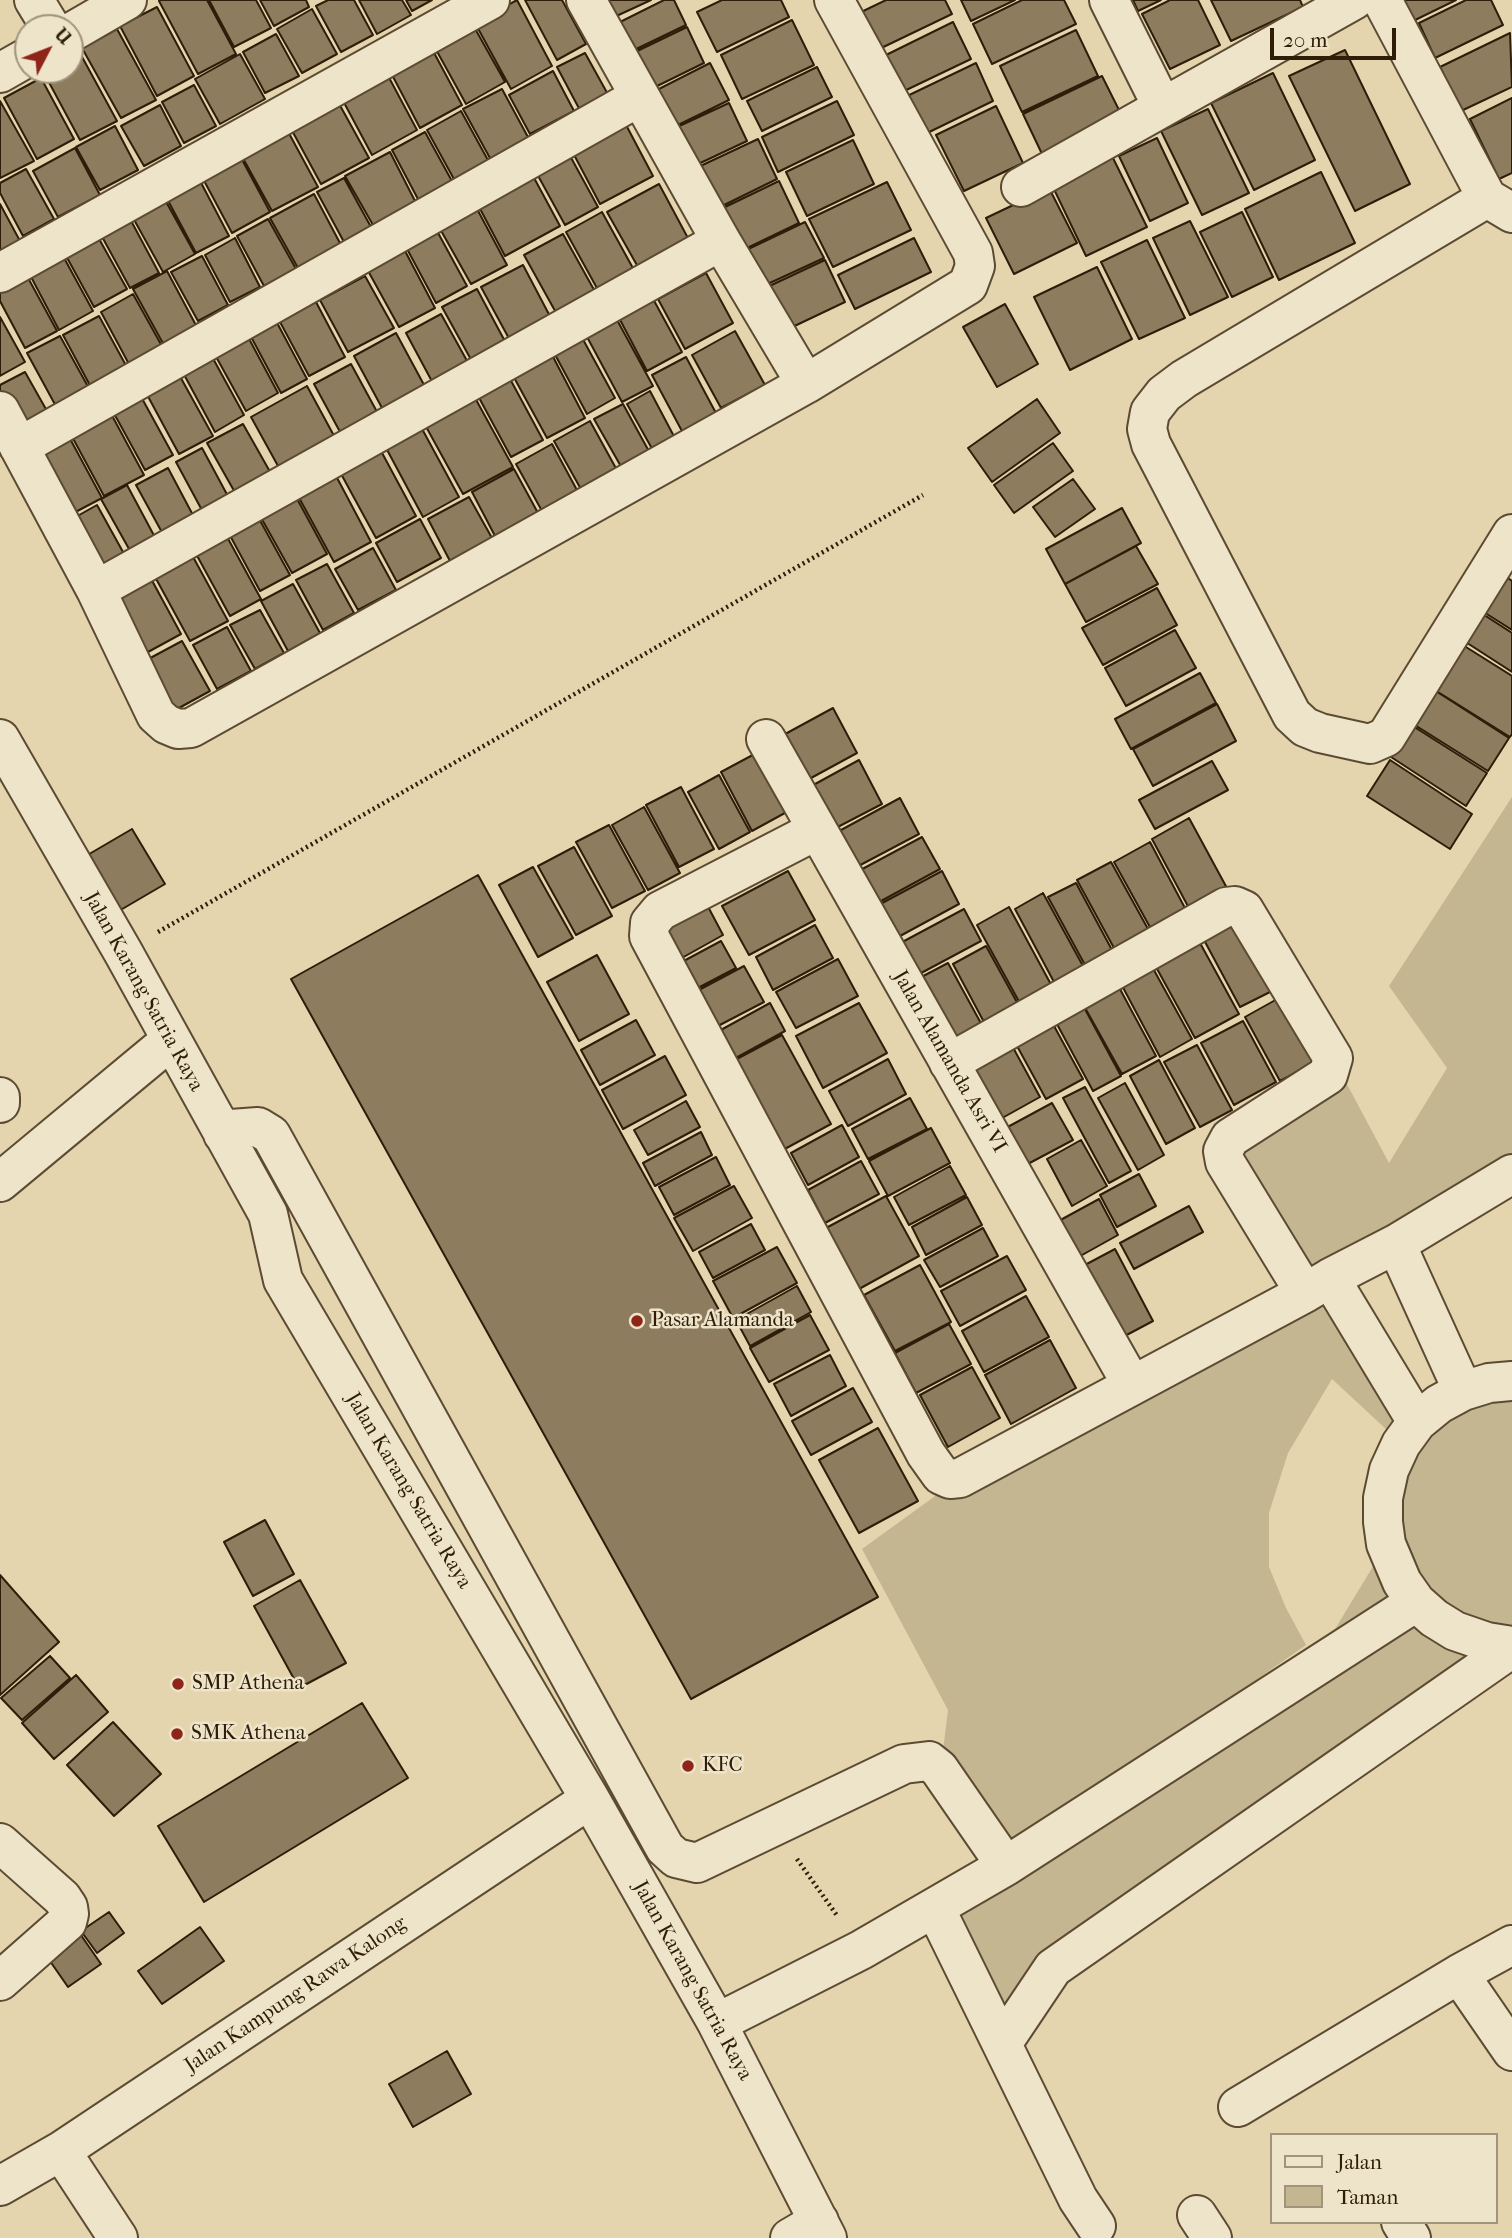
<!DOCTYPE html>
<style>
body{margin:0}
#map{position:relative;width:1512px;height:2238px;overflow:hidden;background:#e4d5ae;font-family:"IM FELL French Canon",serif}
canvas{display:block}
.legend{position:absolute;left:1270px;top:2133px;width:228px;height:91px;box-sizing:border-box;background:#ede4ca;border:2px solid #a1947c;margin:0;padding:9px 12px;list-style:none;font-size:21px;color:#2e1d08}
.legend li{display:flex;align-items:center;gap:14px;height:35px}
.legend b{width:35px;border:2px solid #a1947c}
.north{position:absolute;left:14px;top:14px;width:70px;height:70px;box-sizing:border-box;background:#ede4ca;border:2px solid #a1947c;border-radius:50%;rotate:48deg;font-size:19px;font-weight:700;line-height:28px;text-align:center;color:#2e1d08}
.north::after{content:'';display:block;margin:auto;width:24px;height:32px;background:#8f2418;clip-path:polygon(50% 0,100% 100%,50% 72%,0 100%)}
.scale{position:absolute;left:1270px;top:28px;width:126px;height:32px;box-sizing:border-box;border:4px solid #2e1d08;border-top:0;padding-left:9px;font-size:21px;line-height:24px;white-space:nowrap;color:#2e1d08;-webkit-text-stroke:5px #ede4ca;paint-order:stroke}
</style>
<div id="map">
<canvas width="1512" height="2238"></canvas>
<ul class="legend">
<li><b style="height:9px;background:#ede4ca"></b>Jalan</li>
<li><b style="height:19px;background:#c5b692"></b>Taman</li>
</ul>
<div class="north">U</div>
<div class="scale">20 m</div>
</div>
<script>
const ctx = document.querySelector('canvas').getContext('2d');
ctx.lineJoin = 'round';
function fill(path, color) {
  ctx.fillStyle = color;
  ctx.fill(path, 'evenodd');
}
function toPath(rows) {
  const path = new Path2D();
  for (const r of rows) {
    path.moveTo(r[0], r[1]);
    for (let i = 2; i < r.length; i += 2) path.lineTo(r[i], r[i + 1]);
  }
  return path;
}
function trace(path, color, width, dash) {
  ctx.strokeStyle = color;
  ctx.lineWidth = width;
  ctx.lineCap = dash ? 'butt' : 'round';
  ctx.setLineDash(dash || []);
  ctx.stroke(path);
}
function label(font, color, halo, rows, align = 'center') {
  ctx.font = font + ' "IM FELL French Canon",serif';
  ctx.lineWidth = 5;
  ctx.setLineDash([]);
  ctx.textBaseline = 'middle';
  ctx.strokeStyle = halo;
  ctx.fillStyle = color;
  for (const [text, x, y, turn = 0] of rows) {
    ctx.save();
    ctx.translate(x, y);
    ctx.rotate((+turn || 0) * Math.PI / 180);
    ctx.textAlign = isNaN(turn) ? turn : align;
    if (halo) ctx.strokeText(text, 0, 0);
    ctx.fillText(text, 0, 0);
    ctx.restore();
  }
}
fill(toPath([
 [1512,797,1512,1174,1331,1280,1417,1421,1512,1381,1512,1648,1053,1968,1002,2044,939,1916,999,1859,941,1767,948,1710,862,1549,960,1478,1304,1294,1225,1162,1333,1058,1389,1163,1447,1068,1389,986],
 [1332,1379,1401,1443,1386,1545,1335,1629,1098,1791,1306,1645,1286,1608,1269,1567,1269,1513,1288,1453]
]), '#c5b692');
const building = toPath([
 [161,0,207,0,236,54,198,74,159,1,161,0],
 [209,0,256,0,271,28,234,47,209,0],
 [260,0,306,0,309,7,274,26,260,0],
 [328,0,354,0,373,35,341,52,316,6,328,0],
 [359,0,402,0,411,15,377,34,359,0],
 [406,0,432,0,412,11,406,0],
 [517,0,552,66,511,89,475,23,517,0],
 [525,0,562,0,586,44,557,60,525,0],
 [601,0,651,0,610,19,601,0],
 [664,0,674,0,686,25,628,53,614,25,664,0],
 [722,0,781,0,789,17,717,52,697,12,722,0],
 [886,0,945,0,952,14,873,52,855,15,886,0],
 [961,0,1015,0,971,21,961,0],
 [1022,0,1064,0,1076,24,992,64,973,24,1022,0],
 [1133,0,1161,0,1138,11,1133,0],
 [1170,0,1198,0,1220,45,1170,69,1142,14,1170,0],
 [1211,0,1300,0,1303,7,1231,41,1211,0],
 [1397,0,1456,0,1409,23,1397,0],
 [1466,0,1491,0,1503,25,1435,58,1419,23,1466,0],
 [157,7,194,76,157,96,120,26,157,7],
 [312,9,337,54,302,73,277,29,312,9],
 [792,20,814,65,742,99,721,55,792,20],
 [953,22,971,59,900,93,882,57,953,22],
 [473,25,505,82,466,104,434,46,473,25],
 [687,27,704,63,649,90,631,54,687,27],
 [117,29,156,100,121,118,82,48,117,29],
 [1076,30,1098,76,1022,112,1000,66,1076,30],
 [1510,33,1512,87,1461,111,1440,67,1510,33],
 [276,34,299,76,265,93,243,52,276,34],
 [432,49,462,105,420,128,390,71,432,49],
 [1345,50,1410,184,1355,211,1289,76,1345,50],
 [585,53,610,98,582,114,557,67,585,53],
 [240,54,265,99,220,124,195,79,240,54],
 [81,55,117,121,80,140,45,75,54,70,70,70,70,61,81,55],
 [710,63,729,100,668,130,651,93,710,63],
 [976,63,993,101,921,136,903,98,976,63],
 [817,67,832,97,762,131,747,101,817,67],
 [553,71,574,111,530,134,509,95,553,71],
 [386,72,417,130,372,155,341,97,386,72],
 [1273,73,1315,160,1254,190,1211,103,1273,73],
 [1102,76,1122,116,1042,154,1023,114,1102,76],
 [41,78,74,139,37,159,4,98,41,78],
 [194,85,216,126,184,143,162,102,194,85],
 [502,89,529,139,491,160,463,109,502,89],
 [1512,98,1512,173,1499,179,1470,119,1512,98],
 [337,100,369,158,321,184,289,125,337,100],
 [0,101,34,161,0,178,0,101],
 [837,101,854,135,778,172,762,137,837,101],
 [729,103,747,141,694,166,675,128,729,103],
 [160,105,181,146,144,166,121,126,160,105],
 [996,106,1023,163,964,191,936,135,996,106],
 [1208,109,1249,193,1202,215,1161,131,1208,109],
 [461,111,489,162,455,181,427,130,461,111],
 [625,123,653,176,600,204,572,151,625,123],
 [115,126,138,170,100,190,76,147,115,126],
 [285,126,318,187,272,211,239,151,285,126],
 [425,132,453,183,419,201,392,150,425,132],
 [1157,138,1188,203,1150,221,1119,156,1157,138],
 [758,139,777,179,714,210,694,169,758,139],
 [853,140,874,184,807,216,786,172,853,140],
 [75,148,100,195,58,217,33,171,75,148],
 [390,152,416,203,373,225,345,176,390,152],
 [239,154,270,212,232,233,201,175,239,154],
 [569,154,598,207,565,225,536,172,569,154],
 [1112,156,1147,227,1086,256,1052,185,1112,156],
 [26,169,54,219,23,236,0,193,0,183,26,169],
 [1321,172,1355,243,1279,280,1245,209,1321,172],
 [533,176,560,226,505,256,478,205,533,176],
 [198,177,229,236,196,253,165,195,198,177],
 [344,178,371,227,344,242,317,192,344,178],
 [779,181,799,223,741,251,721,209,779,181],
 [887,182,911,230,833,267,809,219,887,182],
 [659,184,689,240,638,267,607,212,659,184],
 [1049,188,1077,243,1014,274,986,218,1049,188],
 [314,194,341,245,298,268,270,218,314,194],
 [164,198,195,254,163,272,132,216,164,198],
 [0,204,20,241,0,252,0,204],
 [476,207,507,265,471,284,439,227,476,207],
 [602,212,634,270,598,290,566,232,602,212],
 [1242,212,1273,277,1232,297,1200,232,1242,212],
 [129,217,159,273,130,288,100,233,129,217],
 [268,219,296,269,264,286,237,236,268,219],
 [1190,221,1228,297,1190,315,1153,238,1190,221],
 [805,222,824,258,759,288,742,252,805,222],
 [437,231,467,286,436,303,406,247,437,231],
 [563,234,598,297,559,318,524,255,563,234],
 [98,237,127,289,94,307,65,254,98,237],
 [235,238,260,287,230,302,205,255,235,238],
 [914,238,931,272,855,309,838,275,914,238],
 [1147,240,1185,318,1139,339,1101,262,1147,240],
 [404,249,435,308,399,327,367,269,404,249],
 [63,256,93,311,59,330,30,275,63,256],
 [202,256,228,305,198,321,171,272,202,256],
 [825,260,845,302,784,331,763,289,825,260],
 [523,265,553,322,512,344,481,287,523,265],
 [1097,267,1132,339,1070,370,1034,297,1097,267],
 [167,271,198,329,165,347,133,289,167,271],
 [706,273,733,323,685,349,658,299,706,273],
 [27,276,57,331,25,348,0,301,0,291,27,276],
 [365,276,394,328,348,352,320,300,365,276],
 [477,289,508,347,474,365,442,307,477,289],
 [133,294,163,348,130,366,101,312,133,294],
 [652,297,682,352,647,371,618,316,652,297],
 [316,302,345,357,309,376,280,322,316,302],
 [1005,304,1038,364,997,387,963,327,1005,304],
 [441,314,471,368,435,387,406,333,441,314],
 [99,316,129,371,93,391,63,335,99,316],
 [0,317,25,362,0,376,0,317],
 [616,318,653,386,622,402,586,335,616,318],
 [275,319,307,379,281,393,249,333,275,319],
 [735,331,765,385,721,408,692,355,735,331],
 [396,333,430,396,388,419,354,356,396,333],
 [580,334,615,398,587,414,552,349,580,334],
 [247,335,278,393,246,411,214,353,247,335],
 [60,336,91,392,58,410,27,353,60,336],
 [550,351,585,418,547,438,511,372,550,351],
 [210,353,244,415,215,432,181,369,210,353],
 [686,357,717,415,683,433,652,375,686,357],
 [351,364,382,421,345,441,314,384,351,364],
 [177,371,213,436,179,454,144,389,177,371],
 [25,372,47,411,13,430,0,406,0,385,25,372],
 [509,377,543,440,511,457,477,394,509,377],
 [307,386,339,445,283,475,251,417,307,386],
 [650,391,677,442,655,454,627,404,650,391],
 [139,393,173,455,145,470,111,408,139,393],
 [474,396,513,467,463,494,424,423,474,396],
 [1037,399,1060,433,992,482,968,448,1037,399],
 [623,404,651,455,623,470,594,419,623,404],
 [109,410,144,475,104,496,69,431,109,410],
 [590,421,618,472,582,491,554,441,590,421],
 [243,424,273,477,237,496,207,443,243,424],
 [421,427,459,497,423,517,385,446,421,427],
 [68,435,102,498,66,517,32,454,68,435],
 [1053,443,1073,471,1014,513,994,485,1053,443],
 [552,444,578,492,542,511,516,464,552,444],
 [202,448,230,500,204,514,176,462,202,448],
 [381,451,416,516,376,538,340,472,381,451],
 [168,468,195,519,164,536,136,485,168,468],
 [514,469,538,513,495,536,472,492,514,469],
 [335,474,371,542,334,562,297,494,335,474],
 [1073,479,1095,509,1055,537,1033,507,1073,479],
 [127,485,158,543,133,556,101,499,127,485],
 [295,495,327,554,292,573,259,514,295,495],
 [469,497,492,538,450,561,428,519,469,497],
 [97,505,128,561,95,579,65,523,97,505],
 [1122,508,1141,543,1065,584,1046,549,1122,508],
 [257,515,290,575,260,591,227,530,257,515],
 [420,519,441,558,397,582,376,543,420,519],
 [226,535,261,599,230,616,195,552,226,535],
 [1136,546,1158,584,1086,622,1065,584,1136,546],
 [373,548,396,590,358,610,335,569,373,548],
 [192,555,228,621,190,641,154,575,192,555],
 [327,564,354,613,323,630,296,580,327,564],
 [149,575,181,634,137,658,106,598,149,575],
 [1505,576,1512,581,1512,630,1482,611,1505,576],
 [293,584,320,633,288,651,261,601,293,584],
 [1157,588,1177,625,1103,665,1082,628,1157,588],
 [260,610,284,653,255,669,230,625,260,610],
 [1478,611,1512,633,1512,672,1461,639,1478,611],
 [227,627,251,671,217,689,193,645,227,627],
 [1175,630,1196,668,1126,706,1105,668,1175,630],
 [182,641,210,691,168,714,141,663,182,641],
 [1458,642,1512,676,1512,734,1510,737,1430,687,1458,642],
 [1200,673,1216,703,1131,749,1115,719,1200,673],
 [1431,688,1509,738,1488,771,1410,722,1431,688],
 [1217,704,1236,741,1153,786,1133,749,1217,704],
 [833,708,857,753,800,784,776,739,833,708],
 [1408,723,1487,773,1466,806,1388,755,1408,723],
 [762,750,794,808,752,831,721,772,762,750],
 [859,760,882,804,830,831,806,789,859,760],
 [1390,760,1472,814,1450,849,1367,796,1390,760],
 [1212,761,1228,790,1155,829,1139,800,1212,761],
 [719,775,750,832,719,849,688,792,719,775],
 [681,787,714,849,679,867,646,805,681,787],
 [900,798,919,834,849,871,830,836,900,798],
 [644,807,680,873,648,890,612,825,644,807],
 [1189,818,1228,890,1190,910,1152,839,1189,818],
 [609,825,645,891,612,908,576,842,609,825],
 [132,829,165,884,112,915,79,860,132,829],
 [922,837,940,869,870,907,853,874,922,837],
 [1150,842,1186,910,1151,929,1114,862,1150,842],
 [574,847,612,916,576,935,538,866,574,847],
 [1111,862,1148,929,1114,948,1077,880,1111,862],
 [533,867,573,938,538,957,499,885,533,867],
 [788,871,815,920,749,955,722,906,788,871],
 [942,871,959,904,889,942,871,909,942,871],
 [478,875,878,1597,691,1699,291,979,478,875],
 [1076,883,1112,950,1085,965,1048,897,1076,883],
 [1043,893,1083,966,1054,982,1015,909,1043,893],
 [705,901,723,935,680,959,661,924,705,901],
 [1009,907,1054,990,1022,1007,977,925,1009,907],
 [964,909,981,941,910,979,893,947,964,909],
 [1239,922,1276,989,1240,1007,1204,940,1239,922],
 [815,925,833,958,773,990,756,957,815,925],
 [721,941,736,968,694,990,680,963,721,941],
 [1200,943,1239,1014,1195,1038,1156,967,1200,943],
 [986,946,1019,1006,985,1024,953,964,986,946],
 [597,955,629,1014,579,1041,547,982,597,955],
 [838,959,858,996,796,1028,776,992,838,959],
 [948,963,983,1027,945,1048,910,983,948,963],
 [1150,963,1192,1039,1160,1057,1119,980,1150,963],
 [744,966,764,1002,716,1027,697,991,744,966],
 [1114,978,1156,1056,1122,1074,1079,997,1114,978],
 [1079,998,1121,1076,1093,1091,1051,1013,1079,998],
 [1279,998,1314,1063,1280,1081,1245,1017,1279,998],
 [770,1003,785,1031,734,1059,719,1031,770,1003],
 [859,1003,887,1053,823,1088,796,1036,859,1003],
 [1048,1015,1083,1079,1046,1099,1011,1035,1048,1015],
 [636,1020,655,1055,600,1085,581,1050,636,1020],
 [1243,1021,1276,1082,1234,1105,1201,1043,1243,1021],
 [782,1035,831,1124,781,1151,733,1061,782,1035],
 [1010,1042,1040,1097,995,1122,964,1066,1010,1042],
 [1197,1045,1232,1110,1200,1127,1164,1062,1197,1045],
 [665,1056,686,1095,623,1129,602,1090,665,1056],
 [888,1059,906,1094,848,1126,829,1091,888,1059],
 [1159,1060,1195,1128,1166,1144,1130,1076,1159,1060],
 [1125,1083,1164,1155,1138,1170,1098,1098,1125,1083],
 [1085,1087,1131,1171,1109,1183,1063,1098,1085,1087],
 [910,1098,927,1129,868,1159,852,1129,910,1098],
 [686,1101,700,1127,648,1155,634,1130,686,1101],
 [1052,1103,1073,1140,1024,1166,1004,1129,1052,1103],
 [842,1125,859,1157,808,1185,791,1153,842,1125],
 [931,1128,950,1163,888,1196,869,1161,931,1128],
 [701,1132,712,1155,655,1186,643,1163,701,1132],
 [1081,1140,1107,1186,1072,1206,1047,1159,1081,1140],
 [716,1157,730,1185,674,1215,659,1187,716,1157],
 [861,1161,879,1194,825,1223,808,1190,861,1161],
 [950,1166,966,1195,909,1225,894,1197,950,1166],
 [1139,1174,1156,1206,1117,1227,1100,1195,1139,1174],
 [734,1186,752,1218,693,1251,674,1218,734,1186],
 [886,1196,919,1256,859,1289,826,1228,886,1196],
 [967,1197,982,1225,926,1255,912,1227,967,1197],
 [1099,1199,1118,1235,1075,1259,1055,1223,1099,1199],
 [1189,1206,1203,1232,1134,1269,1120,1243,1189,1206],
 [751,1224,765,1250,713,1278,699,1252,751,1224],
 [983,1228,998,1256,940,1287,924,1260,983,1228],
 [777,1247,797,1283,733,1318,713,1281,777,1247],
 [1115,1249,1153,1321,1121,1338,1083,1266,1115,1249],
 [1007,1256,1026,1290,960,1326,941,1291,1007,1256],
 [920,1265,951,1322,895,1351,864,1295,920,1265],
 [797,1286,811,1312,750,1346,736,1320,797,1286],
 [1026,1296,1049,1337,984,1372,962,1331,1026,1296],
 [810,1315,829,1350,769,1382,750,1348,810,1315],
 [949,1324,971,1364,916,1393,895,1353,949,1324],
 [1050,1340,1076,1388,1011,1424,985,1375,1050,1340],
 [830,1355,846,1386,791,1416,774,1384,830,1355],
 [972,1367,1000,1418,948,1447,920,1395,972,1367],
 [853,1388,872,1422,811,1455,792,1421,853,1388],
 [878,1428,918,1501,859,1533,819,1460,878,1428],
 [265,1520,294,1574,253,1596,224,1542,265,1520],
 [0,1575,59,1642,0,1695,0,1575],
 [300,1580,346,1663,299,1688,254,1606,300,1580],
 [50,1656,70,1678,22,1720,1,1698,50,1656],
 [76,1675,108,1712,54,1759,22,1723,76,1675],
 [362,1703,408,1778,204,1902,158,1826,362,1703],
 [113,1722,161,1774,114,1816,67,1765,113,1722],
 [109,1912,124,1933,97,1953,81,1931,109,1912],
 [200,1927,224,1961,162,2004,138,1971,200,1927],
 [76,1928,101,1964,68,1987,43,1951,76,1928],
 [447,2051,471,2094,413,2127,389,2084,447,2051]
]);
fill(building, '#8d7d5e');
trace(building, '#2e1d08', 2);
const minor = toPath([
 [34,0,51,28],
 [586,0,721,241,806,384],
 [1109,0,1162,106],
 [1382,0,1487,198,1512,213],
 [70,33,127,0],
 [0,73,28,57],
 [1021,187,1354,0],
 [1487,198,1184,379,1164,394,1150,412,1147,429,1151,444,1292,715,1305,727,1320,733,1370,744,1386,737,1512,534],
 [0,273,490,0],
 [0,411,96,590,156,715,166,724,178,729,191,728,806,384,968,285,975,266,973,253,834,0],
 [19,447,639,97],
 [96,590,721,241],
 [0,739,123,952,268,1214,283,1280,590,1799,717,2023,827,2238],
 [766,739,1132,1385],
 [817,830,660,911,650,923,649,936,926,1454,941,1475,950,1479,960,1478,1305,1293,1330,1278,1396,1244,1512,1174],
 [949,1063,1226,907,1235,906,1244,910,1333,1058,1328,1075,1230,1138,1223,1151,1225,1162,1305,1293],
 [0,1097,0,1103],
 [223,1134,231,1129,258,1127,271,1135,665,1848,676,1858,697,1863,904,1764,929,1761,939,1769,1006,1866],
 [0,1182,171,1040],
 [1396,1244,1463,1391],
 [1330,1278,1417,1422],
 [1512,1381,1489,1383,1463,1391,1439,1404,1417,1422,1401,1444,1389,1470,1383,1498,1383,1522,1386,1544,1402,1582,1416,1602,1434,1618,1455,1631,1487,1642,1512,1646],
 [0,1843,62,1898,68,1907,69,1914,67,1922,0,1981],
 [935,1908,1078,2199,1096,2226],
 [1459,1974,1512,2051],
 [717,2023,861,1950,1006,1866,1416,1602],
 [1002,2044,1053,1968,1512,1648],
 [1238,2107,1459,1974,1512,1945],
 [61,2151,118,2238],
 [0,2186,61,2151,590,1799],
 [1197,2215,1212,2238],
 [1401,2222,1411,2238],
 [790,2238,819,2221]
]);
trace(minor, '#5c4b32', 42);
trace(toPath([
 [158,932,923,495],
 [797,1859,838,1917]
]), '#2e1d08', 4.5, [2, 3.5]);
trace(minor, '#ede4ca', 38);
for (const [x, y, r, color] of [
 [637,1321,7,"#8f2418"],
 [178,1684,7,"#8f2418"],
 [177,1734,7,"#8f2418"],
 [688,1766,7,"#8f2418"]
]) {
  const dot = new Path2D();
  dot.arc(x, y, r, 0, 2 * Math.PI);
  ctx.fillStyle = color;
  ctx.fill(dot);
  trace(dot, '#ede4ca', 2.5);
}
label('21px', '#2e1d08', '#ede4ca', [
 ["Jalan Karang Satria Raya",143,992,61],
 ["Jalan Alamanda Asri VI",949,1062,60],
 ["Jalan Karang Satria Raya",408,1491,59],
 ["Jalan Karang Satria Raya",692,1981,61],
 ["Jalan Kampung Rawa Kalong",296,1995,-34]
]);
label('21px', '#2e1d08', '#ede4ca', [
 ["Pasar Alamanda",651,1321],
 ["SMP Athena",192,1684],
 ["SMK Athena",191,1734],
 ["KFC",702,1766]
], 'left');
</script>
